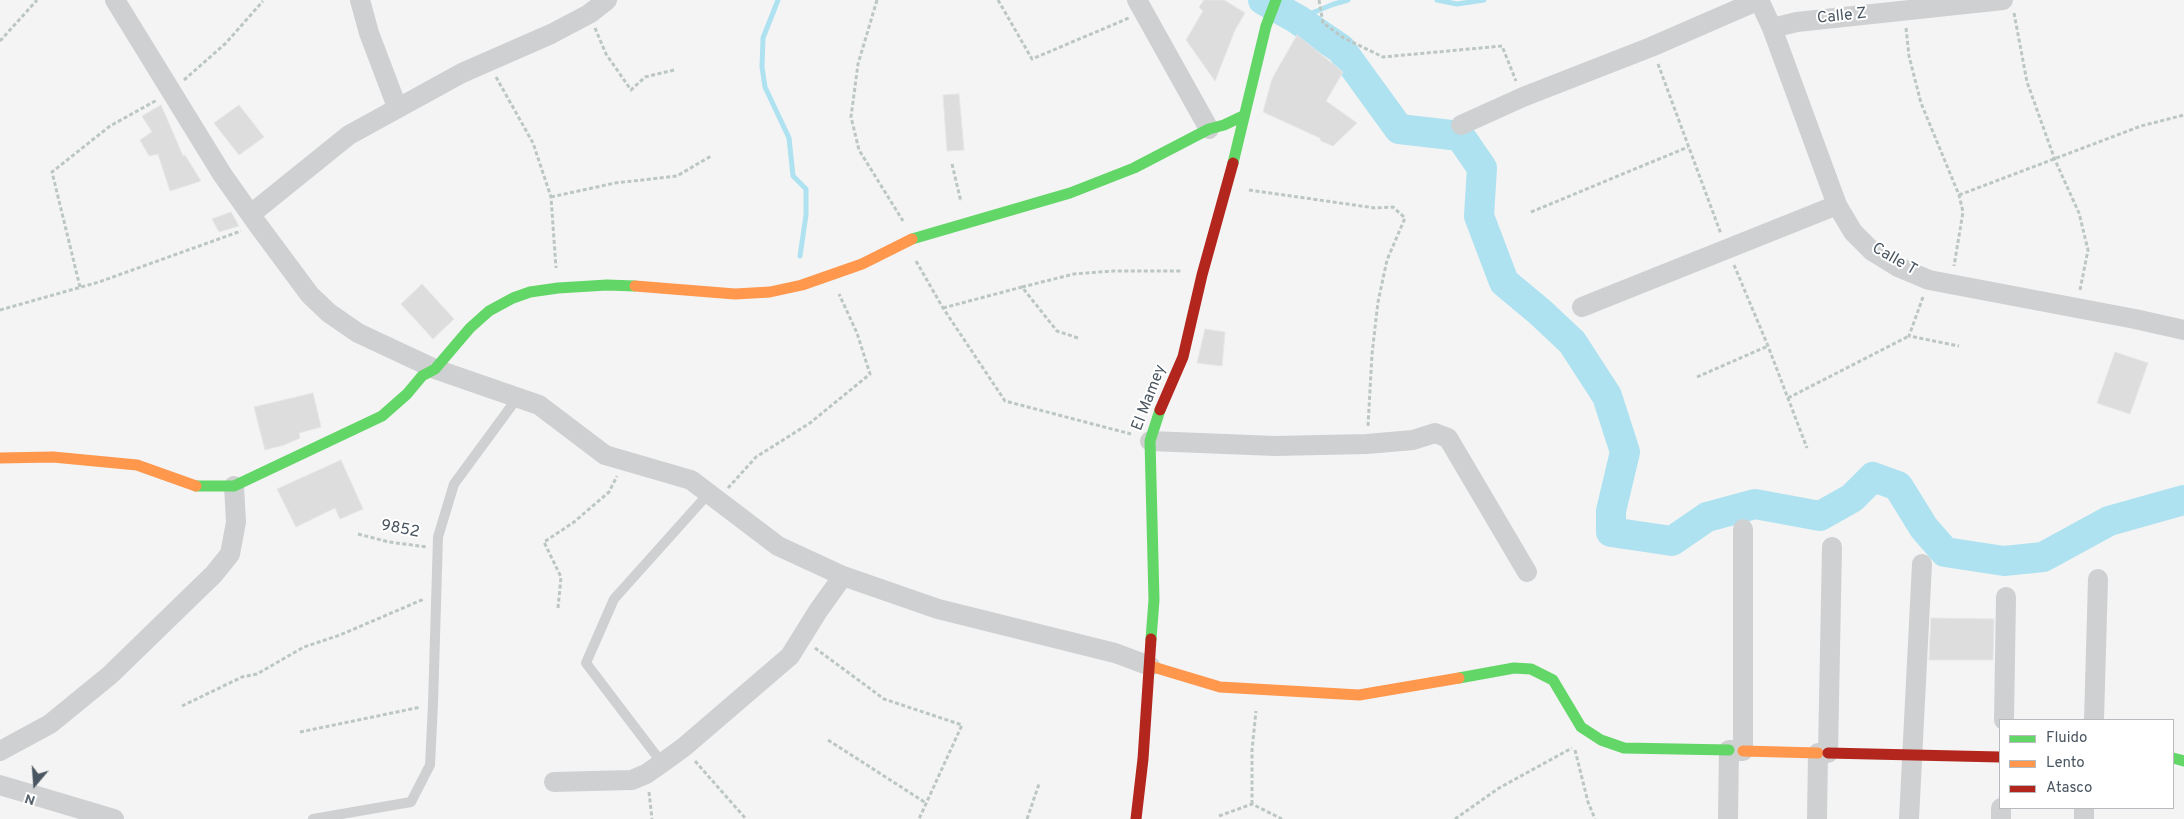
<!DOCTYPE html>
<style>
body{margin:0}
#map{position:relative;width:2184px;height:819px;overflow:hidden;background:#f4f4f4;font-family:Overpass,sans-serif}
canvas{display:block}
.legend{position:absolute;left:1999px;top:719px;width:175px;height:90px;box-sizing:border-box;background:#fff;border:1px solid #b7bbc0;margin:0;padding:6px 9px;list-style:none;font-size:15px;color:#4a5661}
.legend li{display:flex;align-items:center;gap:10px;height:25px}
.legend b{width:25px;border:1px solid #b7bbc0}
.north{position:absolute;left:10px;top:759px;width:50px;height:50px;-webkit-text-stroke:4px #fff;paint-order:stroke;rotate:198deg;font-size:14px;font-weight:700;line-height:20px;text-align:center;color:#4a5661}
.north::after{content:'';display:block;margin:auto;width:18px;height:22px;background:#4a5661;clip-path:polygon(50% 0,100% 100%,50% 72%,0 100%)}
</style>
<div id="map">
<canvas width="2184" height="819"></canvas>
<ul class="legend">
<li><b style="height:6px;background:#63d668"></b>Fluido</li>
<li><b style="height:6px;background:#ff974d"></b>Lento</li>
<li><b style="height:6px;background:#b3261e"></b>Atasco</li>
</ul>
<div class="north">N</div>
</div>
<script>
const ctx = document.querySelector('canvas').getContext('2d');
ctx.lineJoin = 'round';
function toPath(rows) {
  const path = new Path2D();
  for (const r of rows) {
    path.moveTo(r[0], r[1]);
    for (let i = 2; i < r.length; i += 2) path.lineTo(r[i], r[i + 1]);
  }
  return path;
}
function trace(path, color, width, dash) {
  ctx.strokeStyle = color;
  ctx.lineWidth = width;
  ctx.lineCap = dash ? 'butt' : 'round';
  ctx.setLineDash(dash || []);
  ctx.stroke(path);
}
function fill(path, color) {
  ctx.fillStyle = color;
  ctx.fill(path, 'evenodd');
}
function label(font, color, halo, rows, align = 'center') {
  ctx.font = font + ' Overpass,sans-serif';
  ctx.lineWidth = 4;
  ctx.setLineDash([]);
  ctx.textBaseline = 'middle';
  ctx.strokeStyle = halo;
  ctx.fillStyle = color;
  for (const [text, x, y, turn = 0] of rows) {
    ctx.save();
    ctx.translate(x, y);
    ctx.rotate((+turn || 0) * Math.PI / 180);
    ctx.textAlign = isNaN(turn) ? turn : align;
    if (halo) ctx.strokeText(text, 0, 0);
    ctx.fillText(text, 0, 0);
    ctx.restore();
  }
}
trace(toPath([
 [778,0,763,38,762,67,765,87,789,138,793,176,806,189,806,215,800,256],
 [1437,0,1457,4,1484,0],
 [1297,19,1334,4,1348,0]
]), '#aee2f0', 5);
trace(toPath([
 [1263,0,1297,19,1341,49,1399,129,1460,136,1482,168,1479,216,1504,282,1540,312,1572,342,1607,396,1625,452,1611,511,1611,532,1672,541,1707,517,1755,504,1820,516,1852,498,1873,477,1898,486,1924,528,1945,552,2004,561,2043,557,2109,521,2184,500]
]), '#aee2f0', 30);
const building = toPath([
 [1204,0,1224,0,1245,13,1235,30,1215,81,1186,40,1203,11,1199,7,1204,0],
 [1297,35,1343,72,1326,101,1357,123,1333,146,1321,141,1320,138,1263,112,1272,79,1297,35],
 [959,94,964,150,947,151,943,95,959,94],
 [161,105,183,156,185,155,201,181,170,191,158,154,149,156,140,140,152,132,142,116,161,105],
 [239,105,264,137,239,155,214,123,239,105],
 [231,212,239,226,219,232,212,219,231,212],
 [422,284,454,319,433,339,401,304,422,284],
 [1205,329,1225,332,1222,366,1197,363,1205,329],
 [2115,352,2148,363,2130,414,2097,403,2115,352],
 [313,393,321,427,299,433,300,438,284,445,265,450,254,407,313,393],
 [341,460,363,509,340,519,335,508,296,527,277,489,341,460],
 [1931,618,1994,619,1993,660,1929,660,1931,618]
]);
fill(building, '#ddddde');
trace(building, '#e5e6e7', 1);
trace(toPath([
 [877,0,858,64,851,117,859,150,903,221],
 [998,0,1032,59,1129,18],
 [1319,0,1323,23,1344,38,1383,57,1502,46,1516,81],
 [2014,13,2027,82,2055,160,2079,213,2088,250,2080,290],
 [595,28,606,54,631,90,645,77,674,70],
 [1906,28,1909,56,1921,103,1959,195,1963,212,1954,266],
 [0,41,37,0],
 [1658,64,1721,234],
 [496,77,533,143,551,197,556,268],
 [184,80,226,43,263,1],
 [952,164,961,202],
 [1249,190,1375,208,1393,207,1405,218,1387,260,1378,302,1372,354,1368,426],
 [1959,195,2141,126,2184,115],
 [551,197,615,183,677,176,711,156],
 [1531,212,1688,147],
 [916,261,943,308,1005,401,1131,434],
 [1734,265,1768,346,1807,448],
 [80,287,52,172,110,126,157,100],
 [1022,287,1074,274,1113,271,1182,271],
 [1923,297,1909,336,1959,346],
 [943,308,1022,287,1057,331,1078,338],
 [0,310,99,282,241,231],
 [1697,377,1768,346],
 [1788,398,1909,336],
 [728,488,756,457,810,423,870,374,857,333,839,294],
 [358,534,389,542,427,547],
 [558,608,561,577,544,542,574,522,609,492,617,476],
 [815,648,884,699,962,725,919,819],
 [182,706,242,677,257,674,304,647,340,635,424,599],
 [300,732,421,707],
 [828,740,926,803],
 [1575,750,1588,802,1595,819],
 [695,761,746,819],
 [649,792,652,819],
 [1252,804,1252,750,1256,711],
 [1219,816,1252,804,1282,819],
 [1027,819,1039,784],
 [1455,819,1499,788,1572,748]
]), '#bcc7c4', 3, [4, 2.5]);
trace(toPath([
 [662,763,586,663,614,599,709,493],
 [313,819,411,802,430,765,433,704,438,537,454,484,518,397]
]), '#ced0d2', 10);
trace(toPath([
 [115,0,222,174,258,225,310,295,329,313,358,333,435,369,539,405,605,455,691,480,778,546,843,576,938,609,1115,653,1150,666],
 [360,0,369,33,397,107],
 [1137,0,1209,129],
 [1759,0,1772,28,1837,205,1853,232,1872,251,1898,267,1929,280,2135,319,2184,330],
 [1772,28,1797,22,2003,0],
 [1461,125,1523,97,1651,47,1759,0],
 [251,214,349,135,462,73,551,34,589,14,607,0],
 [1582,307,1837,205],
 [1150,441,1275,446,1367,444,1413,440,1435,433,1448,438,1527,572],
 [2004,720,2006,597],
 [2094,720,2098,579],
 [0,751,50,724,110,675,214,574,230,554,236,522,234,486],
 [554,782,632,780,646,774,662,763,684,747,790,656,818,611,843,576],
 [0,785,114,819],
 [1728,819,1729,750,1743,751,1743,529],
 [1817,819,1818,753,1828,753,1832,547],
 [1909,819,1922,564],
 [2001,819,2001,808],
 [2084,819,2084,808]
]), '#ced0d2', 20);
trace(toPath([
 [1233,163,1266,26,1276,0],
 [912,239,1070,193,1134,168,1209,129,1224,125,1243,116],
 [196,486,234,486,382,416,407,394,422,376,435,369,470,328,489,311,513,298,530,292,558,288,607,285,635,286],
 [1151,639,1154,600,1150,441,1160,410],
 [1459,678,1514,668,1531,669,1553,680,1581,727,1601,740,1624,748,1729,750],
 [2173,758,2184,761]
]), '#63d668', 11);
trace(toPath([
 [635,286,735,294,770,292,802,285,862,264,912,239],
 [0,458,53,457,137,465,196,486],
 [1150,666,1220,687,1359,695,1459,678],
 [1743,751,1818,753]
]), '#ff974d', 11);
trace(toPath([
 [1160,410,1183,357,1202,275,1233,163],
 [1828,753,2000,757],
 [1136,819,1143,759,1151,639]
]), '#b3261e', 11);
label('16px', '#4a5661', '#fff', [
 ["Calle Z",1842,17,-6],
 ["Calle T",1894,260,30],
 ["El Mamey",1150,398,-69],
 ["9852",400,530,11]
]);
</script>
